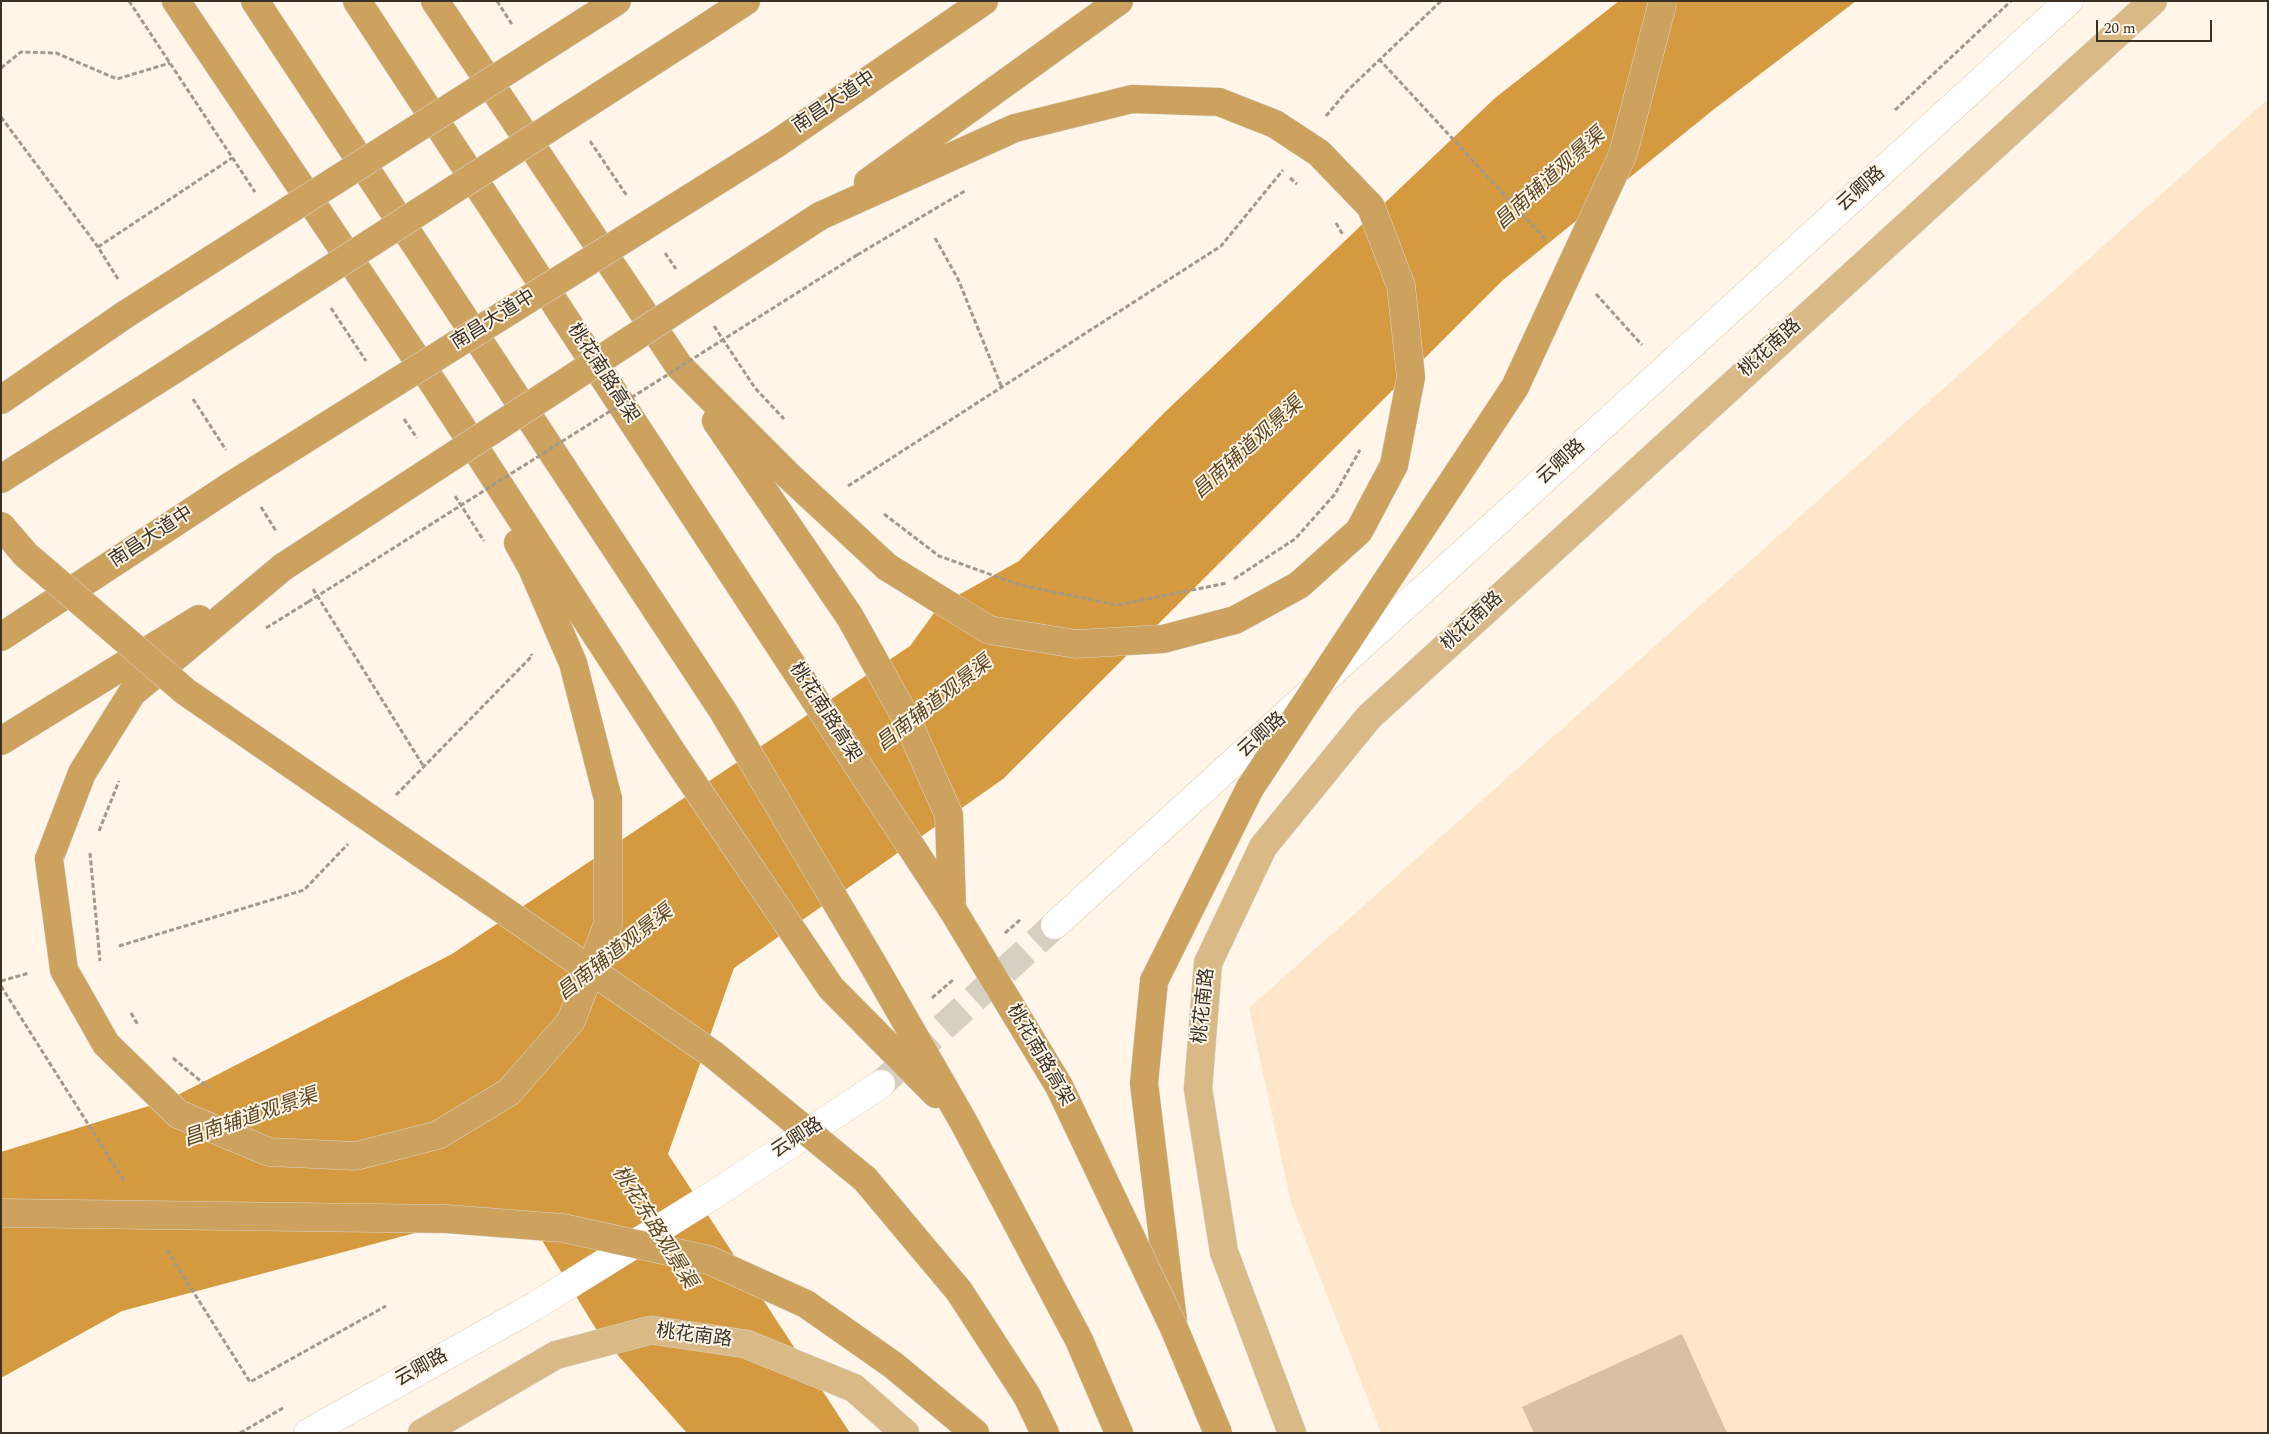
<!DOCTYPE html>
<meta charset="utf-8">
<style>
body{margin:0}
#map{position:relative;width:2269px;height:1434px;overflow:hidden;background:#fff6e9;font-family:Spectral,serif}
canvas{display:block}
.frame{position:absolute;inset:0;border:2px solid #393125;pointer-events:none}
.scale{position:absolute;left:2096px;top:20px;width:116px;height:22px;box-sizing:border-box;border:2px solid #393125;border-top:0;padding-left:6px;font-size:15px;line-height:18px;white-space:nowrap;color:#393125;-webkit-text-stroke:4px #fff6e9;paint-order:stroke}
</style>
<div id="map">
<canvas width="2269" height="1434"></canvas>
<div class="frame"></div>
<div class="scale">20 m</div>
</div>
<script>
const ctx = document.querySelector('canvas').getContext('2d');
ctx.lineJoin = 'round';
function fill(path, color) {
  ctx.fillStyle = color;
  ctx.fill(path, 'evenodd');
}
function toPath(rows) {
  const path = new Path2D();
  for (const r of rows) {
    path.moveTo(r[0], r[1]);
    for (let i = 2; i < r.length; i += 2) path.lineTo(r[i], r[i + 1]);
  }
  return path;
}
function trace(path, color, width, dash) {
  ctx.strokeStyle = color;
  ctx.lineWidth = width;
  ctx.lineCap = dash ? 'butt' : 'round';
  ctx.setLineDash(dash || []);
  ctx.stroke(path);
}
function label(font, color, halo, rows, align = 'center') {
  ctx.font = font + ' Spectral,"Noto Sans SC",serif';
  ctx.lineWidth = 4;
  ctx.setLineDash([]);
  ctx.textBaseline = 'middle';
  ctx.strokeStyle = halo;
  ctx.fillStyle = color;
  for (const [text, x, y, turn = 0] of rows) {
    ctx.save();
    ctx.translate(x, y);
    ctx.rotate((+turn || 0) * Math.PI / 180);
    ctx.textAlign = isNaN(turn) ? turn : align;
    if (halo) ctx.strokeText(text, 0, 0);
    ctx.fillText(text, 0, 0);
    ctx.restore();
  }
}
fill(toPath([
 [2268,99,2268,1433,1381,1433,1291,1203,1249,1008]
]), '#fde6c9');
fill(toPath([
 [1619,1,1856,1,1713,110,1503,280,1003,779,734,968,668,1154,850,1433,687,1433,599,1334,529,1219,490,1213,122,1311,1,1378,1,1152,168,1100,452,954,910,646,939,606,1019,561,1164,413,1495,98]
]), '#d59a40');
fill(toPath([
 [1682,1334,1727,1433,1534,1433,1522,1407]
]), '#d7c0a3');
trace(toPath([
 [881,1084,1055,925]
]), '#d7cfc2', 28, [28, 14]);
const minor = toPath([
 [1055,925,2069,1],
 [308,1433,535,1306,715,1194,881,1084]
]);
const primary = toPath([
 [422,1433,556,1355,651,1330,746,1344,854,1388,905,1433],
 [1292,1433,1224,1252,1198,1089,1208,963,1263,847,1369,717,2153,1]
]);
const trunk = toPath([
 [176,1,437,389,672,752,831,988,936,1094],
 [255,1,723,711,874,966,963,1121,1079,1340,1119,1433],
 [357,1,952,909],
 [435,1,679,366,790,477,887,567],
 [705,28,746,1],
 [776,144,984,1],
 [868,182,1119,1],
 [820,216,1015,128,1132,99,1219,102],
 [1,400,126,314],
 [716,421,850,617,906,718,949,815,952,909],
 [1,479,164,376],
 [518,543,532,568,573,663,608,799],
 [1,637,232,485],
 [1,741,199,619],
 [49,859,82,773,132,693,283,567],
 [1154,981,1144,1083,1173,1321],
 [865,1179,959,1291,1027,1396,1045,1433],
 [806,1304,893,1365,975,1433]
]);
trace(minor, '#e1caad', 29);
trace(primary, '#d7d6d3', 29);
trace(trunk, '#d7d6d3', 29);
trace(toPath([
 [129,1,255,192],
 [497,1,513,26],
 [1379,59,1546,240],
 [1,68,21,52,56,53,117,79,170,63],
 [1895,110,2011,1],
 [1326,116,1347,91,1441,1],
 [1,117,98,247,118,279],
 [590,141,627,196],
 [1336,223,1343,235],
 [935,238,958,279,1002,388],
 [98,247,232,158],
 [665,253,676,269],
 [857,255,965,191],
 [1596,294,1642,345],
 [331,308,366,361],
 [714,326,755,388,784,419],
 [193,399,226,450],
 [404,419,417,438],
 [848,486,1221,246,1283,170],
 [455,496,484,541],
 [261,507,276,531],
 [884,514,939,556,1020,585,1117,605,1227,583],
 [1234,579,1295,539,1335,494,1360,450],
 [313,589,424,767],
 [266,628,308,602],
 [396,795,532,656,531,654],
 [99,831,119,781],
 [90,853,100,961],
 [1005,933,1021,919],
 [119,946,304,890,348,844],
 [1,981,29,973],
 [1,986,124,1181],
 [932,998,954,979],
 [131,1013,138,1025],
 [173,1058,209,1088],
 [167,1250,250,1382,386,1306],
 [240,1433,283,1408]
]), '#a1998c', 3, [5, 2.5]);
trace(minor, '#fff', 28);
trace(primary, '#d9b986', 28);
trace(trunk, '#cca25e', 28);
const trunkBridge = toPath([
 [126,314,617,1],
 [164,376,705,28],
 [232,485,776,144],
 [1,526,26,555,186,692,714,1055,865,1179],
 [283,567,820,216],
 [887,567,989,630,1076,644,1163,639,1235,620,1299,585,1359,531,1394,465,1411,377,1401,286,1371,207,1319,153,1275,124,1219,102],
 [49,859,64,970,106,1044,178,1114,269,1152,356,1156,438,1135,509,1092,571,1021,608,924,608,799],
 [952,909,1059,1086,1174,1328,1218,1433],
 [1154,981,1250,788,1515,387,1623,154,1663,1],
 [1,1213,447,1219,563,1228,709,1260,806,1304]
]);
trace(trunkBridge, '#d7d6d3', 29, []);
trace(toPath([
 [1290,178,1297,184],
 [308,602,857,255]
]), '#a1998c', 3, [5, 2.5]);
trace(trunkBridge, '#cca25e', 28);
label('19px', '#393125', '#fff6e9', [
 ["南昌大道中",835,103,-34],
 ["云卿路",1862,190,-42],
 ["南昌大道中",494,321,-32],
 ["桃花南路",1771,349,-42],
 ["桃花南路高架",602,374,57],
 ["云卿路",1562,463,-42],
 ["南昌大道中",152,538,-33],
 ["桃花南路",1473,622,-43],
 ["桃花南路高架",824,713,57],
 ["云卿路",1263,736,-42],
 ["桃花南路",1205,1006,-84],
 ["桃花南路高架",1039,1056,60],
 ["云卿路",798,1139,-33],
 ["桃花南路",694,1337,7],
 ["云卿路",422,1369,-29]
]);
label('italic 20px', '#5e4520', '#fff6e9', [
 ["昌南辅道观景渠",1551,180,-42],
 ["昌南辅道观景渠",1249,449,-42],
 ["昌南辅道观景渠",935,705,-38],
 ["昌南辅道观景渠",616,954,-38],
 ["昌南辅道观景渠",251,1119,-19],
 ["桃花东路观景渠",653,1228,58]
]);
</script>
